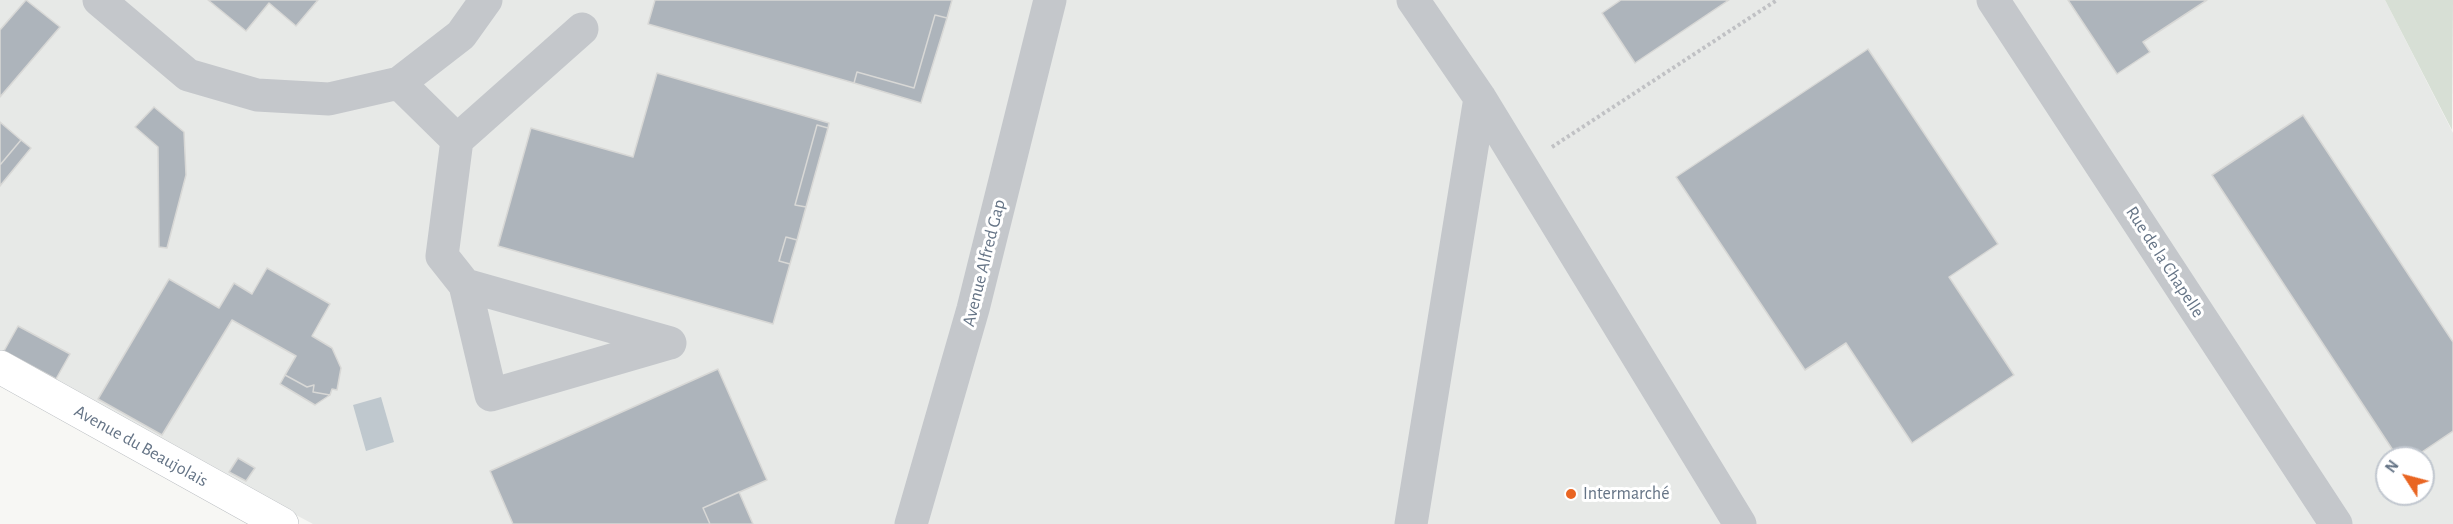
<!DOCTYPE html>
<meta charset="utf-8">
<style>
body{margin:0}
#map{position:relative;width:2453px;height:524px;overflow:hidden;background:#f7f7f4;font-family:"Alegreya Sans",sans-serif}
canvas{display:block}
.north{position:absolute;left:2375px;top:446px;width:60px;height:60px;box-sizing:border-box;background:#fff;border:2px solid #c1c7cf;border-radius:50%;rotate:306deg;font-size:16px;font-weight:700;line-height:24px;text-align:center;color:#657486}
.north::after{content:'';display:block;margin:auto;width:21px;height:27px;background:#e96522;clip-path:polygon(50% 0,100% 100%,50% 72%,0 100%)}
</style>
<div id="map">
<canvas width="2453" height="524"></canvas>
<div class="north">N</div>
</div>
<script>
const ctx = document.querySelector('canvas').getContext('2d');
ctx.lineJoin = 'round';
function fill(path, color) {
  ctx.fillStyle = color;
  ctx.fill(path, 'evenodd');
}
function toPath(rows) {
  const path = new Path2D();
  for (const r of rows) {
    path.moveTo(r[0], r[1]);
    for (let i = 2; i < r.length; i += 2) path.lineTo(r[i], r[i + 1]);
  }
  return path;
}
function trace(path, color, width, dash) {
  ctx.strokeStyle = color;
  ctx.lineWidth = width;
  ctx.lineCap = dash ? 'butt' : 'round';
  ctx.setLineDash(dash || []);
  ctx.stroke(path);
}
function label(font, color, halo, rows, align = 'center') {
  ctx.font = font + ' "Alegreya Sans",sans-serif';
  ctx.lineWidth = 6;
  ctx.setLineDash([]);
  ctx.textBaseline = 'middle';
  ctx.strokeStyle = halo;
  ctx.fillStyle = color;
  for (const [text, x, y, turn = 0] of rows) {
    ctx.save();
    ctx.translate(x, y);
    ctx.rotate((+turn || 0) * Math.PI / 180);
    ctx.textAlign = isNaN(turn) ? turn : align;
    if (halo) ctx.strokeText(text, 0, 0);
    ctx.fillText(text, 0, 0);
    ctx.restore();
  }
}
fill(toPath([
 [0,0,2385,0,2453,133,2453,524,313,524,0,358],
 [2387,458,2423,458,2423,494,2387,494]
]), '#e7e9e7');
fill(toPath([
 [2385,0,2453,0,2452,130]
]), '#d7dfd5');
fill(toPath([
 [381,397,394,442,366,451,353,405]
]), '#bfc8ce');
const building = toPath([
 [26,0,60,27,0,97,0,30,26,0],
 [208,0,318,0,296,26,269,3,246,31,208,0],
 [655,0,952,0,947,18,935,15,914,88,857,72,854,83,648,24,655,0],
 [1621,0,1729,0,1635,63,1602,13,1621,0],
 [2068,0,2207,0,2143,42,2150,52,2117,74,2068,0],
 [935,15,947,18,921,103,854,83,857,72,914,88,935,15],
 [1868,49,1998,244,1949,277,2014,375,1912,443,1846,343,1805,370,1676,177,1868,49],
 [657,73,829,123,828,128,817,125,795,205,806,207,797,240,786,237,779,261,790,264,773,324,498,246,531,128,633,157,657,73],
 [154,107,184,132,186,175,167,248,159,247,158,147,135,127,154,107],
 [2303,115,2453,342,2453,431,2413,458,2398,458,2212,175,2303,115],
 [0,122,21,140,0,165,0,122],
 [817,125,828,128,806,207,795,205,817,125],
 [21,140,31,148,0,186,0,165,21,140],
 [786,237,797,240,790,264,779,261,786,237],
 [267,268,330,304,312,336,332,348,341,368,337,390,332,389,330,395,313,392,314,385,307,387,285,375,296,356,232,320,162,435,98,399,169,279,219,308,234,283,252,294,267,268],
 [18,326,70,354,56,379,4,351,18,326],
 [718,369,767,480,703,508,710,524,513,524,490,471,718,369],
 [285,375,307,387,314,385,313,392,330,395,315,405,280,384,285,375],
 [238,458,255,468,246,481,229,472,238,458],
 [739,492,753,524,710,524,703,508,739,492]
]);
fill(building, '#adb4bb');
trace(building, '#d8d8d6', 1.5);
const major = toPath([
 [0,367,282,524]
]);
trace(major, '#b7bbbf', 34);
trace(toPath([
 [1552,147,1777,0]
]), '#c0c1c4', 4, [3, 3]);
trace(toPath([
 [99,0,188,75,257,95,329,99,399,83,461,35,486,0],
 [1413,0,1480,98,1740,524],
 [1993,0,2336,524],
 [399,83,457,140,442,256,465,285,670,343],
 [457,140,582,29],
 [465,285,491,395,670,343],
 [911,524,973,309,1050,0],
 [1411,524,1480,98]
]), '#c4c7cb', 33);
trace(major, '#fff', 33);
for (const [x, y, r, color] of [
 [1571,494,6,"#e96522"]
]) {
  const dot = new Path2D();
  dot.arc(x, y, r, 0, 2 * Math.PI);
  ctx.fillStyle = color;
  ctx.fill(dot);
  trace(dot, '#fff', 2);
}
label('18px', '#657486', '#fff', [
 ["Rue de la Chapelle",2165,262,57],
 ["Avenue Alfred Gap",984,263,-76],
 ["Avenue du Beaujolais",141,446,29]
]);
label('18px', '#657486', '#fff', [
 ["Intermarché",1583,494]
], 'left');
</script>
